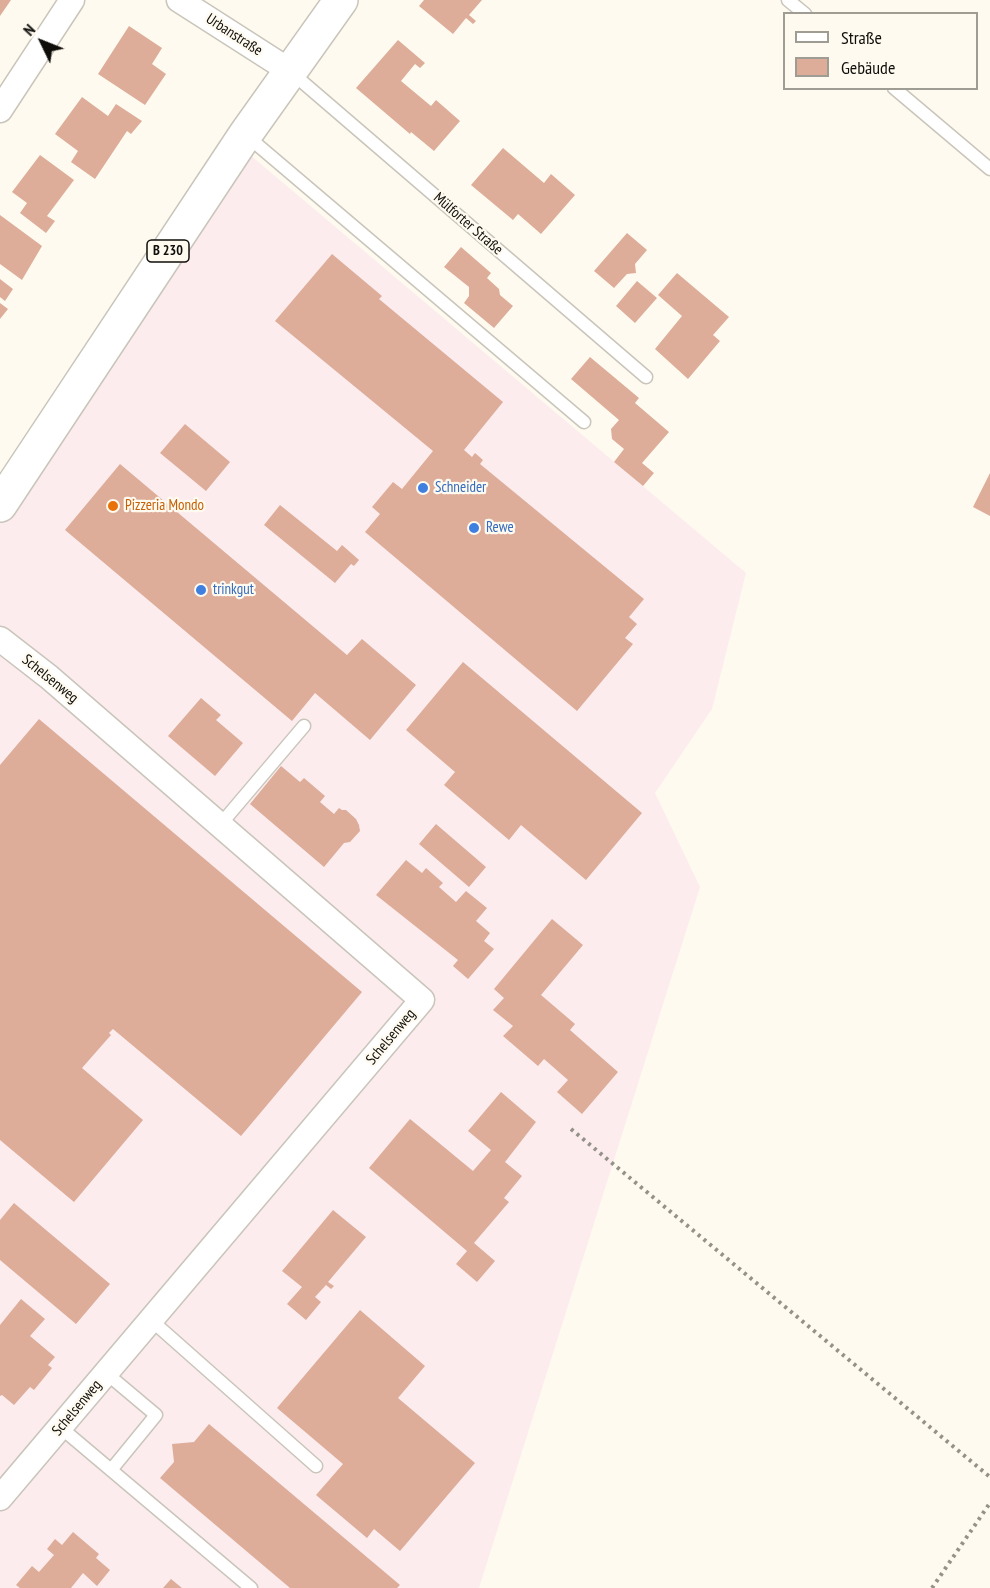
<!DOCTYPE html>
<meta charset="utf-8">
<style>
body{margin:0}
#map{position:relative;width:990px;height:1588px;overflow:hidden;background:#fefaef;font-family:"PT Sans Narrow",sans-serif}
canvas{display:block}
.legend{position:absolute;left:783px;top:12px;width:195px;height:78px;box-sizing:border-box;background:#fefaef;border:2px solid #9e9c93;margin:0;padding:8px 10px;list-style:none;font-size:18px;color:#0f0e0a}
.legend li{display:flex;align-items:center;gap:12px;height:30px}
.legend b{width:30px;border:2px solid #9e9c93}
.north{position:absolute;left:12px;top:12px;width:60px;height:60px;-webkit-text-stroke:4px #fefaef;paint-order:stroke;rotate:313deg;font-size:16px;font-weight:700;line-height:24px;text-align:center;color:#0f0e0a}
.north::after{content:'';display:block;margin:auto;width:21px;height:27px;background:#0f0e0a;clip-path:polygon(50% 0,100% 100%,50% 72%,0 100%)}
</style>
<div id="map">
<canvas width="990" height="1588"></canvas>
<ul class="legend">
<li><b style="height:8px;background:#fff"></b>Straße</li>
<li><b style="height:16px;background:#ddad99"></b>Gebäude</li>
</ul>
<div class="north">N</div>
</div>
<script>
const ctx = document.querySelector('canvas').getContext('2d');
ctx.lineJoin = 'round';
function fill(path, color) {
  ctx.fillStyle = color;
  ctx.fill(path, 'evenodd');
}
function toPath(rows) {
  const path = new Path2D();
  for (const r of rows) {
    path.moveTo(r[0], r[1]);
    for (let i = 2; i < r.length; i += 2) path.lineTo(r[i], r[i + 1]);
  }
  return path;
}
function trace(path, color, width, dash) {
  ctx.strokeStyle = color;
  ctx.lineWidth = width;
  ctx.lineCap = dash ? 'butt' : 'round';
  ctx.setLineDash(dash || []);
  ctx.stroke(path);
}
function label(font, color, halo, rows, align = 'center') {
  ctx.font = font + ' "PT Sans Narrow",sans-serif';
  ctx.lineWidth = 4.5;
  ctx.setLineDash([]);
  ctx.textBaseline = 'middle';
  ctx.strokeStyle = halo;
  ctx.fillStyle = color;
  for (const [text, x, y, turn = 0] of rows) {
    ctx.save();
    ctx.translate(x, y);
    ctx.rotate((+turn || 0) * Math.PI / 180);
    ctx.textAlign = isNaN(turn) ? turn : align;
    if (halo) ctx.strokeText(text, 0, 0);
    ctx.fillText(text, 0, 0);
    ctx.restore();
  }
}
fill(toPath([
 [237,144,746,573,712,709,655,793,700,887,479,1588,0,1588,0,505]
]), '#fcecee');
fill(toPath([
 [0,0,11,0,0,16],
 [424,0,482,0,469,15,476,21,473,24,466,18,453,34,419,6],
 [129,26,162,48,152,64,166,74,145,105,98,74],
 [398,40,425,63,420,68,415,64,401,81,431,106,436,100,460,121,434,151,411,132,410,134,356,88],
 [82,97,108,116,116,104,142,121,131,134,127,131,95,179,71,162,78,151,55,134],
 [503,148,544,183,551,174,575,195,541,234,518,214,513,220,471,185],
 [40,155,74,180,47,216,55,221,46,233,20,213,27,203,12,192],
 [0,215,42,246,22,280,0,264],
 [627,233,647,250,635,264,636,273,627,274,614,288,594,271],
 [461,247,491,273,487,278,499,289,500,295,513,306,494,328,464,303,469,296,469,287,444,267],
 [332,254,382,296,379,299,503,402,464,450,472,457,475,453,483,460,480,464,644,599,629,617,637,624,625,638,633,644,577,711,365,532,380,514,372,507,393,482,402,489,433,451,275,321],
 [677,273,729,317,713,335,720,341,688,379,655,349,682,316,658,295],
 [0,279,13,289,5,301,0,297],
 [637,281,657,298,635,323,616,306],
 [0,303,8,309,0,319],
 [590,357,639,398,635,403,669,432,642,463,654,473,643,486,614,462,624,449,612,439,611,429,619,420,571,379],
 [185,424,230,462,206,491,160,453],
 [120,464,347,655,362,639,416,685,370,740,315,693,292,721,65,530],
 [990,473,990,516,973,507],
 [280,505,337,551,342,545,359,560,354,566,351,564,335,583,264,525],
 [463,662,642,813,586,880,521,825,509,840,444,785,455,772,406,730],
 [201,698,221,715,216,720,243,743,215,776,168,736],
 [39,719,362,992,241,1136,113,1029,109,1033,111,1035,82,1068,143,1120,74,1202,0,1140,0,765],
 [281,766,300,782,304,778,325,796,320,802,334,814,339,808,342,810,346,810,356,819,359,825,360,831,350,842,344,843,324,867,250,804],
 [436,824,486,867,469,887,419,844],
 [406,860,422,873,426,868,443,883,439,887,456,902,466,891,487,908,476,921,490,933,484,941,494,949,468,979,453,966,458,960,376,895],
 [552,919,583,945,541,995,575,1024,570,1030,618,1072,582,1114,557,1092,568,1080,544,1059,538,1066,503,1036,513,1026,493,1010,504,998,494,989],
 [501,1092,536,1122,505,1162,522,1176,504,1198,509,1202,474,1243,495,1261,477,1282,456,1264,467,1251,369,1168,410,1119,473,1171,491,1150,468,1131],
 [14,1203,110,1284,76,1324,0,1260,0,1220],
 [333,1210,366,1237,328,1282,334,1286,331,1289,326,1285,315,1297,321,1302,306,1320,287,1304,302,1287,282,1271],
 [21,1299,45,1319,30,1336,55,1357,48,1365,52,1368,34,1390,30,1387,14,1405,2,1395,0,1396,0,1325],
 [360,1310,425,1366,398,1398,475,1463,400,1551,374,1529,367,1538,316,1495,343,1464,277,1408],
 [209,1424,400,1585,397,1588,290,1588,160,1478,174,1462,172,1444,194,1442],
 [73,1532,99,1554,96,1558,110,1570,97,1586,83,1573,71,1588,20,1588,16,1585,32,1566,39,1572,54,1555,47,1549,55,1539,62,1545],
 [171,1579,182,1588,163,1588]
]), '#ddad99');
const lane = toPath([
 [788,0,805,14],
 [292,73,646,377],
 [894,88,990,169],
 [247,136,584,422],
 [220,825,304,726],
 [151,1320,316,1466],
 [106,1373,156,1415,111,1470],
 [60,1427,251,1588]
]);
const street = toPath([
 [179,0,290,71],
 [0,110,72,0],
 [0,639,49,677,422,1000,0,1498]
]);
const primary = toPath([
 [0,505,245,135,341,0]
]);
trace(lane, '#c9c5ba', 15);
trace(street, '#c9c5ba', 27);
trace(primary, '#c9c5ba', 36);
trace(toPath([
 [571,1129,990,1477],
 [932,1588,990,1503]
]), '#949189', 4, [3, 4.5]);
trace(lane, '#fff', 12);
trace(street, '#fff', 24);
trace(primary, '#fff', 33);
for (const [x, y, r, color] of [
 [423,488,6,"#3f7fe0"],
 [113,506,6,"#e8710a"],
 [474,528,6,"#3f7fe0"],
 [201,590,6,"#3f7fe0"]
]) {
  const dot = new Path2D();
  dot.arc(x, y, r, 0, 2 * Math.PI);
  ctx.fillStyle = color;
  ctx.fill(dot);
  trace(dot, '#fefaef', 2);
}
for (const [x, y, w] of [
 [168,251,42]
]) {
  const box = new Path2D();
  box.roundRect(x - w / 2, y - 11, w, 22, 4.5);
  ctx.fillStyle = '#fefaef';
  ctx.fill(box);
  trace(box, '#0f0e0a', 1.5);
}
label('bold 14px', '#0f0e0a', null, [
 ["B 230",168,251]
]);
label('15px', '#0f0e0a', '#fefaef', [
 ["Urbanstraße",234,35,33],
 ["Mülforter Straße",468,224,41],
 ["Schelsenweg",50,679,39],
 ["Schelsenweg",391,1037,-50],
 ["Schelsenweg",77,1408,-50]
]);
label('15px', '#366cbe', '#fefaef', [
 ["Schneider",435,488],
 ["Rewe",486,528],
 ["trinkgut",213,590]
], 'left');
label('15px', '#c56008', '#fefaef', [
 ["Pizzeria Mondo",125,506]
], 'left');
</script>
